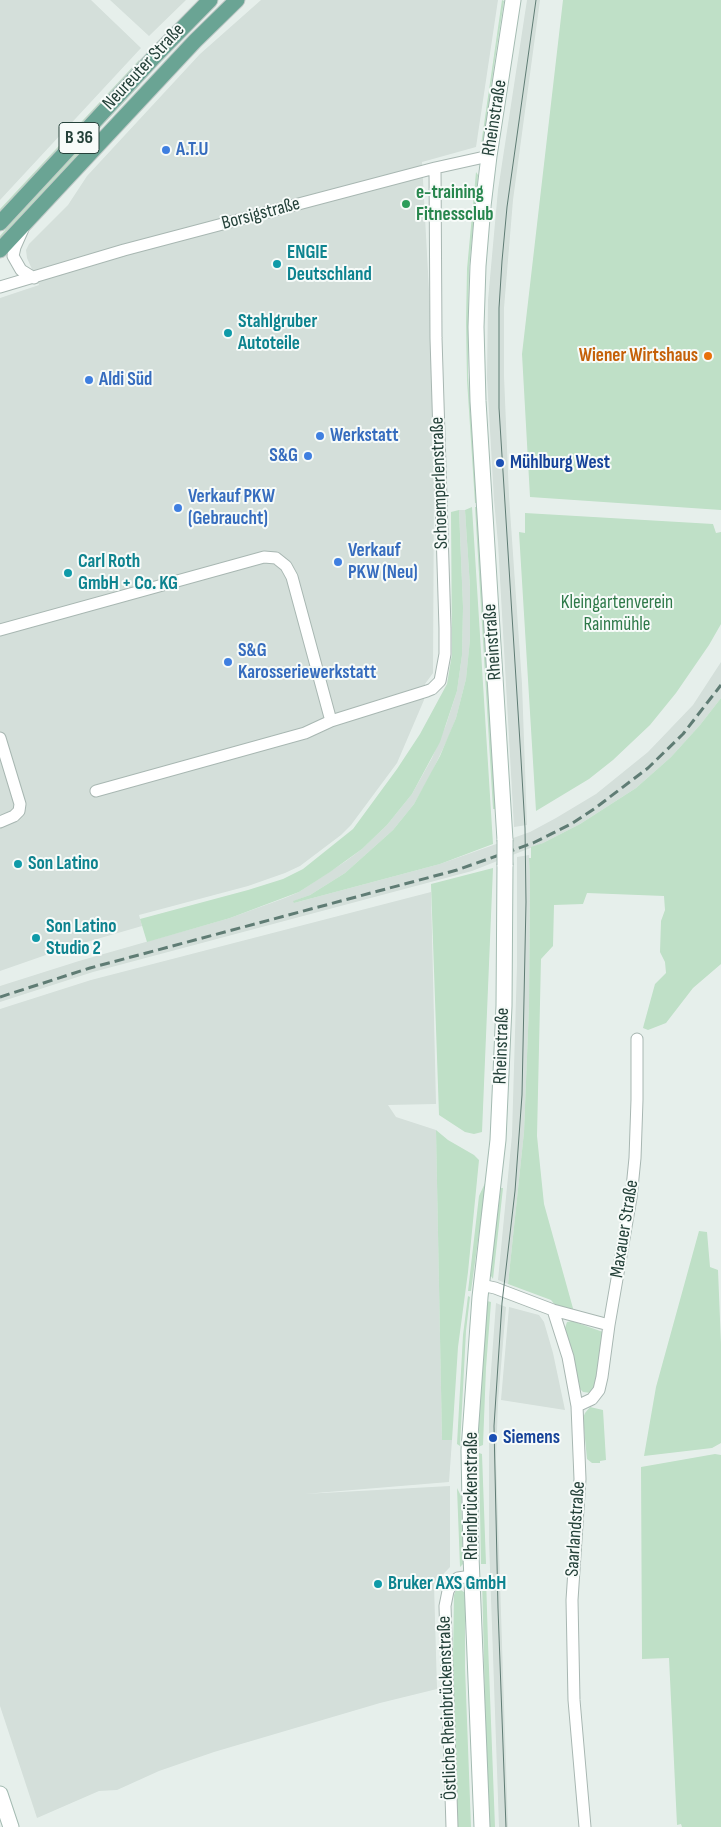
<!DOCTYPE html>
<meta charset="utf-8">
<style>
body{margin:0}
canvas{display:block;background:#e6efeb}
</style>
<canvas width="721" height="1827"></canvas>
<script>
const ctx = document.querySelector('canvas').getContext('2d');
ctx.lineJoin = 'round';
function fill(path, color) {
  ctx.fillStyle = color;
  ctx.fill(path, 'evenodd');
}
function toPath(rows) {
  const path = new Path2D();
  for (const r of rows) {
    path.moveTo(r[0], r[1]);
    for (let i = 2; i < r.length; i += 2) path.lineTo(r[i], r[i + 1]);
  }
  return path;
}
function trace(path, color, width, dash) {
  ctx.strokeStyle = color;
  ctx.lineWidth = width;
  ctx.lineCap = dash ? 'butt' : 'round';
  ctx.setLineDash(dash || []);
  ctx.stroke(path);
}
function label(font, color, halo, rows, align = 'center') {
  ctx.font = font + ' "Sofia Sans Condensed",sans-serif';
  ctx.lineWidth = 4;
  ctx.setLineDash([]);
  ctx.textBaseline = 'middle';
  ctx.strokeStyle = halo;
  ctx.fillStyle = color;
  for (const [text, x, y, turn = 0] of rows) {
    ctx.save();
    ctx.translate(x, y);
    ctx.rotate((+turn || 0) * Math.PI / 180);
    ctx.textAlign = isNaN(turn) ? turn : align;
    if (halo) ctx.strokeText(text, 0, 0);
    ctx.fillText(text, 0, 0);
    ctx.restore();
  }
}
fill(toPath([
 [0,0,91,0,141,48,0,200],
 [110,0,186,0,149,36],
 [261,0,498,0,476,147,422,162,430,309,434,480,433,673,425,684,424,700,397,763,351,825,341,835,300,866,285,873,248,886,139,915,142,926,66,948,0,971,0,298,39,285,27,258,26,250,29,244,68,205,87,176,200,54],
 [527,0,540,0,513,200,504,308,504,376,509,496,522,684,527,825,514,827,498,543,494,500,487,378,488,300,498,190],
 [459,510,465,510,470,587,470,639,466,679,456,718,448,738,430,776,414,804,393,830,345,873,310,895,294,901,294,903,440,864,530,832,556,818,596,794,648,752,693,705,721,662,721,698,700,725,671,757,636,788,580,824,543,843,472,871,93,972,0,1002,0,986,79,961,230,918,285,898,299,892,346,861,362,849,387,825,412,794,432,758,446,725,457,691,462,655,463,607],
 [529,855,530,879,529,1006,524,1132,508,1284,498,1280,512,1135,517,965,517,857],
 [431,892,436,1104,388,1105,396,1117,436,1130,442,1440,452,1440,449,1482,304,1494,450,1486,450,1567,434,1584,437,1689,380,1703,214,1752,159,1771,117,1790,99,1791,37,1818,0,1706,0,1009,91,980],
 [496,1303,506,1307,498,1402,496,1460,508,1827,499,1827,489,1541,489,1398],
 [509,1307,539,1315,544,1322,553,1353,565,1410,501,1400]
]), '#d4dfda');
fill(toPath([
 [502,0,504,1,494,66,483,144,481,145],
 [563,0,721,0,721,510,530,497,522,354],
 [139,60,139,63,0,214,0,209],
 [138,83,140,85,101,127,85,149,0,242,0,236,5,230,8,223],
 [476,172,478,175,469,269,468,320,468,375,477,503,475,503,467,380,466,323,467,269],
 [472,507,493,844,440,864,294,903,293,901,310,895,345,873,393,830,414,804,440,756,456,718,466,679,470,639,470,587,465,510],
 [475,507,478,507,496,809,493,809],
 [459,510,463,607,462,655,457,691,440,742,412,794,387,825,362,849,330,872,299,892,230,918,147,942,140,919,248,890,283,879,303,869,353,829,397,769,420,734,447,684,452,654,451,512],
 [525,513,713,524,716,533,721,532,721,624,709,645,676,693,650,725,613,760,589,779,536,811,519,532,525,533],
 [721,698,721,964,693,988,666,1023,648,1030,643,1028,644,1024,655,984,666,973,665,962,660,952,661,921,665,910,664,896,587,893,583,904,554,905,553,946,541,959,537,1136,544,1204,574,1312,555,1305,551,1300,508,1284,524,1132,529,1006,530,879,529,858,531,858,531,847,543,843,580,824,636,788,671,757,700,725],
 [493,868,482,1132,474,1134,465,1132,439,1115,431,884],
 [436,1130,448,1140,474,1155,479,1160,468,1272,458,1347,452,1440,442,1440],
 [486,1181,484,1197,471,1291,468,1291,479,1196],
 [501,1188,503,1188,493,1279,491,1276,490,1270],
 [699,1231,707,1232,710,1267,718,1270,721,1344,721,1443,712,1448,644,1456,656,1387],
 [468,1296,470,1297,466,1331,460,1446,457,1444,463,1335],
 [487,1301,491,1302,486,1368,483,1445,478,1447,479,1416],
 [572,1321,603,1332,596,1386,591,1393,583,1392,579,1388,565,1328,567,1322],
 [590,1407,603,1410,606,1460,600,1461,600,1463,592,1463,587,1459,583,1418,585,1413],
 [479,1453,482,1454,486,1564,481,1564],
 [715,1454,721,1455,721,1827,682,1827,681,1824,677,1825,669,1658,642,1659,641,1467],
 [457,1488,461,1496,463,1564,460,1567],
 [486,1577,488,1643,495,1827,488,1827,482,1578],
 [459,1589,464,1592,469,1599,470,1618,465,1622,465,1667,471,1827,455,1827,452,1729,454,1595,456,1590]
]), '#bfe0c7');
const minor = toPath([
 [23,229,15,247,13,256,21,270,34,278],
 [0,287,124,250,435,168,489,156],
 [0,630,264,557,276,558,286,566,292,577,331,721],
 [0,738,20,804,19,811,14,816,0,822],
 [96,791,305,733,331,721,427,691,432,689,440,681,445,654,445,628,436,338,435,168],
 [481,1285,495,1288,553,1310,609,1325],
 [553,1310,568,1357,577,1406,580,1479,572,1600,574,1700,585,1827],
 [577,1406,592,1399,599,1390,602,1377,609,1325,631,1198,635,1158,637,1100,637,1039],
 [452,1827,445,1606,448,1591,454,1581,458,1578,472,1576]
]);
const secondary = toPath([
 [505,840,478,401,476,327,478,266,483,206,489,156,513,0],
 [0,1794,11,1827],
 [482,1827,471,1556,469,1450,480,1297,498,1140,504,1006,505,865]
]);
const primary = toPath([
 [0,223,157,54,210,0],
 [0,250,195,41,237,0]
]);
trace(minor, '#a8b7b2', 13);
trace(secondary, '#a4bbb2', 17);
trace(primary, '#c2cac8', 17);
trace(minor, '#fff', 11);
trace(secondary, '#fff', 15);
trace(primary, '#6aa494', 15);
trace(toPath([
 [506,1827,498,1608,494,1426,502,1303,515,1191,522,1095,526,902,525,828,521,759,499,408,499,308,502,261,507,207,536,0]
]), '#5f7c74', 1);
trace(toPath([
 [0,997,90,968,457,870,533,843,571,824,594,809,648,768,683,734,721,685]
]), '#5f7c74', 3, [10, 5]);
const secondaryBridge = toPath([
 [505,840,505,865]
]);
trace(secondaryBridge, '#a4bbb2', 17, []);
trace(secondaryBridge, '#fff', 15);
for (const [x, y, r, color] of [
 [166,150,5,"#3f7fe0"],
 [406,204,5,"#2e9e5b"],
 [277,264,5,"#0f9aa8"],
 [228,333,5,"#0f9aa8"],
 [708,356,5,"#e8710a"],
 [89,380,5,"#3f7fe0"],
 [320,436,5,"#3f7fe0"],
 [308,456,5,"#3f7fe0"],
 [500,463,5,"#1a4fb4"],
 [178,508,5,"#3f7fe0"],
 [338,562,5,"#3f7fe0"],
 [68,573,5,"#0f9aa8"],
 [228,662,5,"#3f7fe0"],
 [18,864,5,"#0f9aa8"],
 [36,938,5,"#0f9aa8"],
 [493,1438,5,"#1a4fb4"],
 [378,1584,5,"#0f9aa8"]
]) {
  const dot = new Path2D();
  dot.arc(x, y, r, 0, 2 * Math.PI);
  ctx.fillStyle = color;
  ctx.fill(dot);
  trace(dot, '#f7fbf9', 2);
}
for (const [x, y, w] of [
 [79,138,40]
]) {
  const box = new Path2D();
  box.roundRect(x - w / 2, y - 15.5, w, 31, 4);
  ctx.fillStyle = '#f7fbf9';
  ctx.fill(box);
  trace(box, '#244139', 1);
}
label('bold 18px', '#244139', null, [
 ["B 36",79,138]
]);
label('19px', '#244139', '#f7fbf9', [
 ["Neureuter Straße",144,67,-47],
 ["Rheinstraße",495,118,-81],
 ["Borsigstraße",261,214,-15],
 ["Schoemperlenstraße",440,483,-92],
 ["Rheinstraße",493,642,-94],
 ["Rheinstraße",502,1046,-88],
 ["Maxauer Straße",625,1229,-81],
 ["Rheinbrückenstraße",472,1496,-90],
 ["Saarlandstraße",576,1529,-86],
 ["Östliche Rheinbrückenstraße",448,1708,-92]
]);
label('bold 19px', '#366cbe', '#f7fbf9', [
 ["A.T.U",176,150],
 ["Aldi Süd",99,380],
 ["Werkstatt",330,436],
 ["S&G",298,456,"right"],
 ["Verkauf PKW",188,497],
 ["(Gebraucht)",188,519],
 ["Verkauf",348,551],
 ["PKW (Neu)",348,573],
 ["S&G",238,651],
 ["Karosseriewerkstatt",238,673]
], 'left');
label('bold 19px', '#27864d', '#f7fbf9', [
 ["e-training",416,193],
 ["Fitnessclub",416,215]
], 'left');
label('bold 19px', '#0d838f', '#f7fbf9', [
 ["ENGIE",287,253],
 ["Deutschland",287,275],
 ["Stahlgruber",238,322],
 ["Autoteile",238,344],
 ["Carl Roth",78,562],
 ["GmbH + Co. KG",78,584],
 ["Son Latino",28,864],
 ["Son Latino",46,927],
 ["Studio 2",46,949],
 ["Bruker AXS GmbH",388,1584]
], 'left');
label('bold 19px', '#c56008', '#f7fbf9', [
 ["Wiener Wirtshaus",698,356]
], 'right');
label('bold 19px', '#164399', '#f7fbf9', [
 ["Mühlburg West",510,463],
 ["Siemens",503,1438]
], 'left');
label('19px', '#2e7949', '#f7fbf9', [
 ["Kleingartenverein",617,603],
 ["Rainmühle",617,625]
]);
</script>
